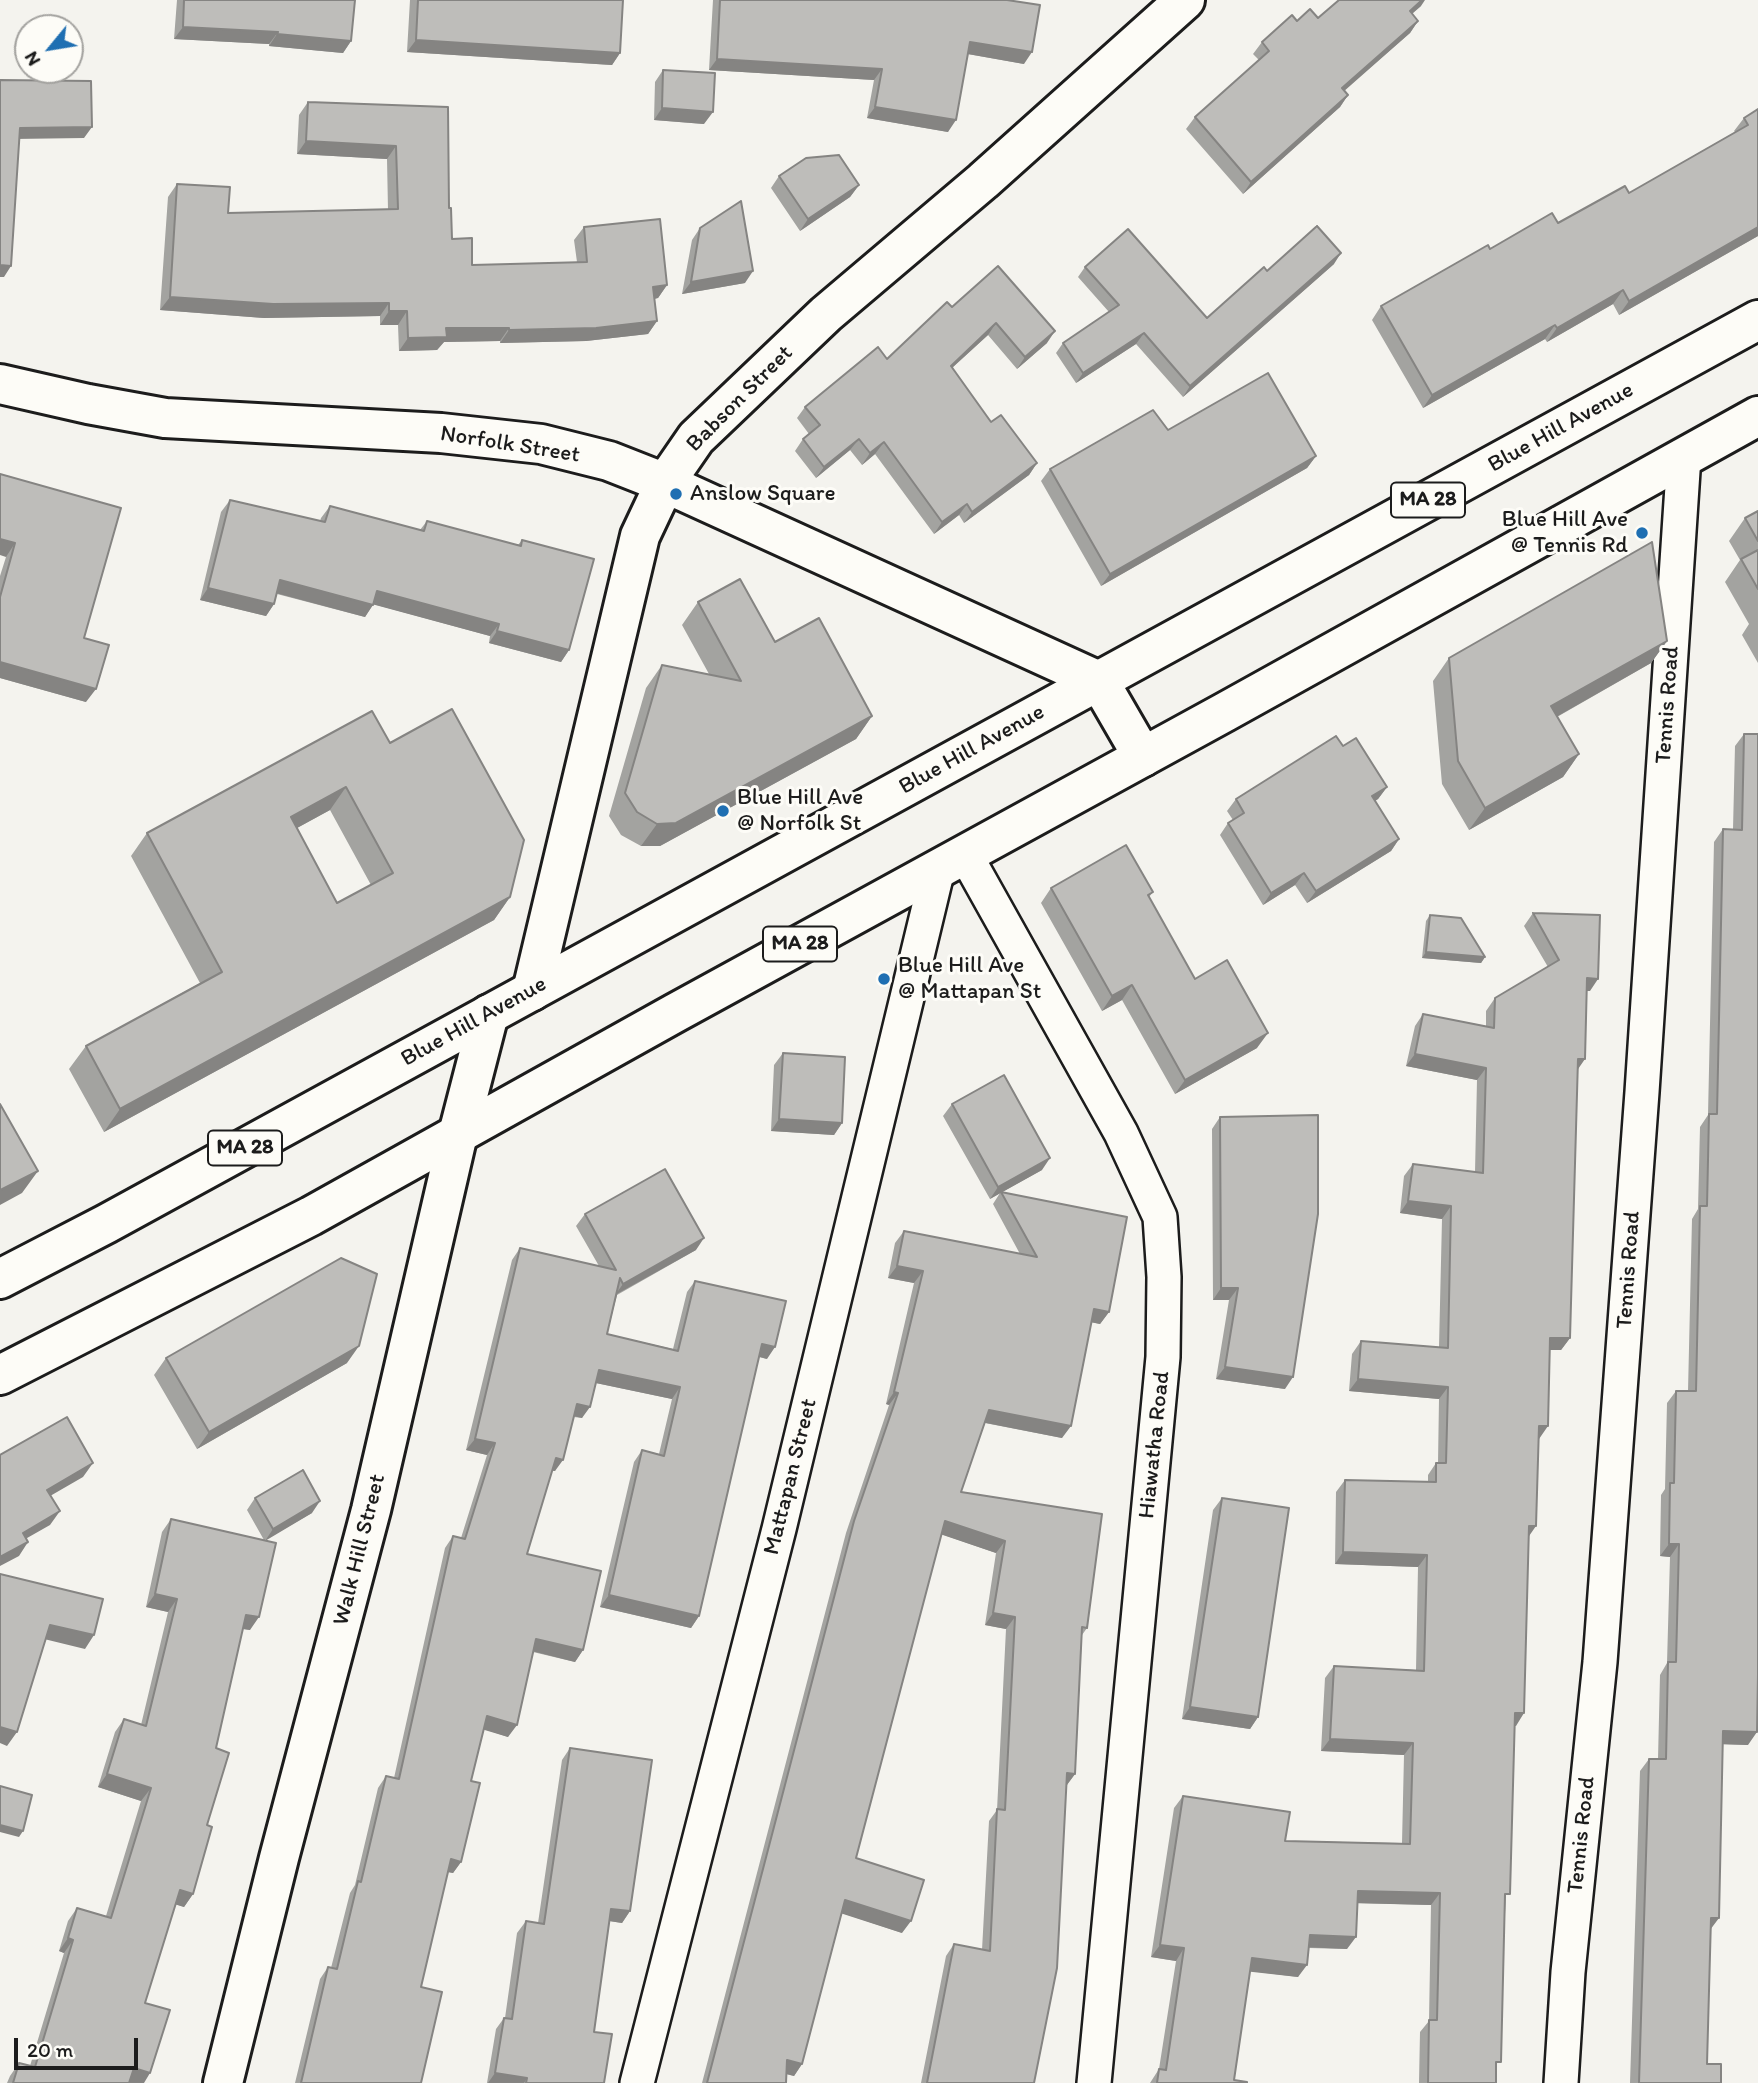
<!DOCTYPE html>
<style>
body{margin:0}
#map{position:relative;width:1758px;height:2083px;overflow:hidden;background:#f4f3ee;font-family:Itim,sans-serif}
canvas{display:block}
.north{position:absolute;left:14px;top:14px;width:70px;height:70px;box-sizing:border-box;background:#fdfcf7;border:2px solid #a3a29f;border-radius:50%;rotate:240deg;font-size:19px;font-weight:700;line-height:28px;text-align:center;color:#1c1c1c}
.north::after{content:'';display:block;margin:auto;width:24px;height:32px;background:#1f6fb2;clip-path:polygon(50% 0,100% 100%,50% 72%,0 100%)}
.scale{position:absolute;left:14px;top:2038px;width:124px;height:32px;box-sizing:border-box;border:4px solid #1c1c1c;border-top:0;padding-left:9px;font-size:21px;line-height:24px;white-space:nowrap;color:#1c1c1c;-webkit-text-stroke:5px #fdfcf7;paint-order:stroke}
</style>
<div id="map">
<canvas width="1758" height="2083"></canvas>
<div class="north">N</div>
<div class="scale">20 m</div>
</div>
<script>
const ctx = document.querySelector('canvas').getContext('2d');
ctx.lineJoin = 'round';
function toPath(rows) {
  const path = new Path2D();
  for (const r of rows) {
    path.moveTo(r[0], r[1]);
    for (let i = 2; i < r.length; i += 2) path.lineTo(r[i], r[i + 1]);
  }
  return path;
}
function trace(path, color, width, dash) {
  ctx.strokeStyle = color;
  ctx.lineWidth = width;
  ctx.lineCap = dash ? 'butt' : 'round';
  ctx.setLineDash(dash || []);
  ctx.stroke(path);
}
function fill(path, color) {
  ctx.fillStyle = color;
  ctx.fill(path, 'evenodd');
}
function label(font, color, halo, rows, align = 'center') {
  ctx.font = font + ' Itim,sans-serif';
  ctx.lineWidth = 6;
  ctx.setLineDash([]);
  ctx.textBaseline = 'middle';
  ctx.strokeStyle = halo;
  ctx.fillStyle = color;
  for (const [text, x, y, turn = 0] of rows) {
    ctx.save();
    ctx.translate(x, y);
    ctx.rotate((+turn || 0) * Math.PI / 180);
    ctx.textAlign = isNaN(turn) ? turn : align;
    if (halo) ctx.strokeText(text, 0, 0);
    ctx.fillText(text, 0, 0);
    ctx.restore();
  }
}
const minor = toPath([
 [965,854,1121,1133,1160,1217,1164,1277,1163,1357,1094,2083],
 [637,2083,779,1529,938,869],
 [1561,2083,1568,1972,1600,1662,1642,1092,1684,456]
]);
const secondary = toPath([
 [0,384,88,404,165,418,441,433,541,444,609,461,665,483,1099,681,1143,757],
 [532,991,640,536,665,483,696,438,826,314,983,181,1185,0],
 [223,2083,279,1858,371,1510,458,1134,489,1014]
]);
const trunk = toPath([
 [0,1279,106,1224,1758,320],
 [0,1375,311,1216,675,1013,1225,712,1758,416]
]);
trace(minor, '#1c1c1c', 38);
trace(secondary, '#1c1c1c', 44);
trace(trunk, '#1c1c1c', 44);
trace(minor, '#fdfcf7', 33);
trace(secondary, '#fdfcf7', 38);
trace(trunk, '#fdfcf7', 38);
fill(toPath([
 [177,0,355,0,351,41,343,53,269,46,269,44,174,39],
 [410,0,623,0,620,53,612,65,407,52],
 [713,0,1007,0,1024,64,968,54,948,132,867,118,874,80,709,70],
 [1421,6,1412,14,1418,21,1410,33,1344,90,1348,95,1340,107,1243,194,1186,129,1195,117,1259,60,1253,54,1262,42,1297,21],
 [663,70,704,124,654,120,655,82],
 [308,102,448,107,449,208,452,239,472,265,577,262,574,240,584,227,667,285,658,298,654,299,657,321,648,334,586,341,500,343,500,341,444,342,437,350,399,351,398,325,380,325,380,316,264,318,160,310,168,197,177,184,228,213,388,210,387,159,297,154,299,115],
 [1758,109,1758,236,1619,315,1613,304,1547,342,1545,339,1423,408,1372,320,1381,306,1490,249,1558,223,1629,193,1735,132,1734,131,1744,118],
 [779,176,859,185,850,197,800,231,771,188],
 [700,228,745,283,682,294,692,240],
 [1334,264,1183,397,1136,344,1076,383,1056,353,1063,343,1109,312,1078,277,1085,267,1207,318,1267,271],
 [952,307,1047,343,1017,369,988,335,952,368,991,422,1037,463,1029,475,964,523,959,515,934,534,875,454,862,465,850,450,816,478,795,451,803,439,809,434,797,418,805,407,887,359],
 [1168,430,1316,456,1307,468,1101,586,1041,481,1050,469],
 [0,474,84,638,86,702,0,678,0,576,6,557],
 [230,500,320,521,321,518,330,506,420,530,427,521,518,545,522,540,569,650,561,662,489,643,490,636,373,604,365,617,277,594,274,604,266,616,200,600,221,512],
 [1758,511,1758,663,1742,635,1749,624,1725,582,1740,560,1729,541,1745,518],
 [698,602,775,642,872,716,856,739,660,846,641,846,621,835,609,816,646,688,662,665,709,674,682,625],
 [1667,641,1651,663,1557,717,1579,754,1563,777,1469,830,1442,784,1433,681,1449,658],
 [1744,734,1748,1745,1723,1744,1711,1929,1707,2064,1721,2083,1630,2083,1640,1771,1649,1759,1658,1759,1660,1675,1667,1663,1670,1557,1660,1556,1661,1495,1665,1489,1667,1403,1676,1391,1688,1391,1692,1219,1698,1209,1700,1127,1708,1115,1714,842,1723,829,1733,829,1735,746],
 [390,743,510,897,494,920,104,1132,69,1069,86,1046,200,983,131,856,147,833],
 [330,810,371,885,337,903,297,828],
 [1343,746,1387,787,1378,799,1375,801,1399,839,1391,851,1307,903,1295,885,1263,905,1220,835,1228,823,1233,820,1227,811,1236,799],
 [1051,888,1153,892,1149,897,1195,979,1257,1048,1175,1094,1122,1000,1102,1011,1041,903],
 [1533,913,1590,991,1587,991,1577,1070,1570,1338,1561,1350,1550,1350,1538,1439,1528,1537,1516,1726,1515,1726,1496,2083,1419,2083,1420,2032,1429,2021,1431,1905,1357,1903,1347,1949,1309,1948,1298,1977,1250,1971,1234,2080,1247,2083,1150,2083,1159,2069,1176,1961,1151,1957,1174,1808,1183,1796,1285,1841,1402,1843,1404,1755,1321,1751,1325,1678,1334,1666,1416,1670,1418,1567,1335,1564,1336,1492,1345,1480,1428,1482,1428,1475,1436,1463,1438,1463,1439,1399,1349,1391,1352,1354,1361,1341,1439,1347,1442,1219,1400,1213,1404,1176,1413,1164,1475,1172,1477,1080,1406,1066,1415,1026,1423,1014,1486,1026,1486,1011,1495,998,1548,967,1524,926],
 [1430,915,1485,957,1481,963,1422,958,1426,921],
 [783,1053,842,1123,834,1135,771,1131,774,1065],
 [952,1104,1042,1170,1002,1192,1109,1312,1100,1324,1091,1322,1062,1438,985,1423,961,1492,1087,1628,1082,1635,1075,1774,1067,1785,1034,2083,921,2083,946,1956,954,1944,982,1950,989,1821,997,1810,1006,1629,985,1625,996,1553,941,1534,856,1858,902,1933,842,1913,802,2064,794,2076,786,2074,786,2083,702,2083,846,1533,889,1405,886,1404,914,1283,888,1278,895,1243,904,1231,1020,1254,993,1204,1000,1193,990,1199,943,1116],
 [1220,1117,1285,1389,1216,1379,1229,1300,1213,1300,1212,1129],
 [585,1214,696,1250,617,1295,607,1334,673,1349,687,1292,695,1281,767,1359,759,1357,699,1616,691,1628,600,1607,634,1462,642,1450,659,1454,672,1399,596,1383,582,1418,574,1417,555,1471,552,1471,527,1554,583,1650,575,1662,533,1652,508,1737,484,1729,471,1781,461,1862,453,1873,448,1872,421,1987,421,2083,295,2083,320,1979,328,1967,331,1968,350,1893,355,1885,378,1788,386,1776,394,1778,445,1548,453,1536,461,1538,487,1455,466,1450,512,1260,520,1248,599,1266,576,1226],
 [166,1358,347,1363,197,1449,154,1375],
 [255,1498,312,1513,265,1540,250,1630,243,1629,216,1748,207,1825,193,1894,184,1907,175,1904,145,2003,144,2083,7,2083,10,2076,19,2063,30,2066,64,1953,59,1951,68,1921,77,1908,106,1916,141,1801,98,1787,115,1732,124,1719,141,1725,168,1612,146,1607,162,1532,171,1519,264,1540,247,1510],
 [1222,1498,1258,1717,1250,1729,1182,1719,1213,1510],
 [570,1748,630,1911,622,1923,609,1921,594,2032,604,2083,487,2083,496,2029,504,2018,505,2018,517,1933,526,1921,538,1923,562,1760]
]), '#a3a3a0');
fill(toPath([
 [1422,0,1425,0,1421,6,1401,23,1410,11],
 [1418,21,1410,33,1334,100,1342,88],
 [183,27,278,32,269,44,174,39],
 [277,34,351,41,343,53,269,46],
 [416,40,620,53,612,65,407,52],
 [970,42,1032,52,1024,64,962,53],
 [717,59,882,69,874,80,709,70],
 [1348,95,1340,107,1243,194,1251,182],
 [875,107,956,120,948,132,867,118],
 [662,108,713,112,704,124,654,120],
 [92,127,84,138,13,139,20,128],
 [306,141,396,146,387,159,297,154],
 [859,185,850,197,800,231,808,219],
 [1758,227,1758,236,1619,315,1629,301],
 [1341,253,1334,264,1183,397,1190,386],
 [0,265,11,266,4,277,0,277],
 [753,271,745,283,682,294,691,282],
 [667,285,658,298,644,301,653,287],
 [1623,290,1613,304,1547,342,1557,328],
 [170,297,389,303,380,316,264,318,160,310],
 [389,311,407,311,398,325,380,325],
 [657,321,648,334,586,341,500,343,509,330],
 [996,323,988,335,942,377,951,366],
 [1555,325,1545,339,1423,408,1432,395],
 [446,328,509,328,500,341,444,342,437,350,399,351,408,338],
 [1055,331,1047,343,1017,369,1025,357],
 [1144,333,1136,344,1076,383,1083,373],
 [859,439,850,450,816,478,824,467],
 [884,442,875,454,862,465,870,453],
 [1316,456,1307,468,1101,586,1110,574],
 [1037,463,1029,475,964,523,972,512],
 [967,504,959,515,934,534,942,522],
 [0,539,15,543,6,557,0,555],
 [280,580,373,605,365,617,272,592],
 [208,588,274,604,266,616,200,600],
 [377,591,499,624,490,636,368,603],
 [497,631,569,650,561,662,489,643],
 [1667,641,1651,663,1535,729,1551,706],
 [0,662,96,689,86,702,0,678],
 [872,716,856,739,660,846,641,846,657,824],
 [1579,754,1563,777,1469,830,1485,808],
 [346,787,330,810,275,840,291,817],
 [1387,787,1378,799,1364,808,1372,796],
 [1399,839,1391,851,1307,903,1316,891],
 [1304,873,1295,885,1263,905,1271,893],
 [510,897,494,920,104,1132,120,1109],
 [1426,952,1485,957,1481,963,1422,958],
 [1587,978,1598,979,1590,991,1578,991],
 [1132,985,1122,1000,1102,1011,1112,996],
 [1268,1033,1257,1048,1175,1094,1185,1080],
 [1415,1054,1486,1068,1477,1080,1406,1066],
 [1578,1059,1585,1059,1576,1072],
 [779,1119,842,1123,834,1135,771,1131],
 [1050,1158,1042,1170,990,1199,998,1187],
 [38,1171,22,1193,0,1205,0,1190],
 [1408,1201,1451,1206,1442,1219,1400,1213],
 [704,1238,696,1250,615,1295,623,1284],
 [897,1266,923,1271,914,1283,888,1278],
 [1221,1288,1238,1288,1229,1300,1213,1300],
 [1094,1309,1109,1312,1100,1324,1085,1321],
 [1550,1338,1570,1338,1561,1350,1541,1350],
 [762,1344,775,1347,767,1359,753,1355],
 [359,1346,347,1363,197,1449,209,1432],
 [1225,1367,1293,1377,1285,1389,1216,1379],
 [599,1370,680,1387,672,1399,591,1382],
 [1358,1379,1448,1387,1439,1399,1349,1391],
 [894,1392,898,1393,889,1405,886,1404],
 [577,1404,590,1407,582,1418,569,1415],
 [989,1410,1071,1426,1062,1438,981,1422],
 [1539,1426,1548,1426,1539,1439,1530,1439],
 [475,1439,495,1443,487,1455,466,1450],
 [556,1458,563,1460,555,1471,548,1470],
 [93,1463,83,1477,38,1503,47,1490],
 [320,1501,312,1513,265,1541,273,1529],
 [60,1511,50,1525,13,1546,23,1533],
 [945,1521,1005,1541,996,1553,937,1533],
 [1529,1526,1536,1526,1527,1539],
 [28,1542,19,1556,0,1566,0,1557],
 [1669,1544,1679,1544,1670,1557,1660,1556],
 [1343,1552,1427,1555,1418,1567,1335,1564],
 [155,1594,177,1599,168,1612,146,1607],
 [609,1595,699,1616,691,1628,600,1607],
 [993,1613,1015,1617,1006,1629,985,1625],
 [246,1615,259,1617,250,1630,237,1628],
 [50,1625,94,1635,85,1649,40,1638],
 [536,1639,583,1650,575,1662,528,1650],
 [1190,1707,1258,1717,1250,1729,1182,1719],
 [1515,1713,1524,1713,1516,1726,1506,1725],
 [487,1716,517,1725,508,1737,478,1728],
 [0,1727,17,1732,7,1746,0,1743],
 [1723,1731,1757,1732,1748,1745,1714,1744],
 [1330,1739,1413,1743,1404,1755,1321,1751],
 [1067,1773,1075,1774,1066,1786],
 [107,1774,151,1788,141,1801,98,1787],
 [0,1825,23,1831,19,1837,0,1832],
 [451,1859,461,1862,453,1873,443,1871],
 [180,1890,193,1894,184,1907,171,1903],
 [1358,1891,1440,1893,1431,1905,1350,1903],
 [845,1900,911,1921,902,1933,837,1912],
 [611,1909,630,1911,622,1923,603,1920],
 [1711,1918,1719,1918,1710,1930],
 [1310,1935,1356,1937,1347,1949,1302,1947],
 [68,1938,73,1940,64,1953,59,1951],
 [1160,1945,1184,1948,1176,1961,1151,1957],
 [1252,1958,1307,1965,1298,1977,1244,1971],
 [787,2060,802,2064,794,2076,779,2072],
 [134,2068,150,2073,144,2083,130,2083,125,2081],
 [495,2073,527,2078,524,2083,488,2083]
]), '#858482');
const building = toPath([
 [184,0,355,0,351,41,277,34,278,32,183,27,184,0],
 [418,0,623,0,620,53,416,40,418,0],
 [720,0,1007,0,1040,5,1032,52,970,42,956,120,875,107,882,69,717,59,720,0],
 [1339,0,1422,0,1410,11,1418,21,1342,88,1348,95,1251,182,1195,117,1269,51,1262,42,1292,15,1297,21,1310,9,1318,18,1339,0],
 [663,70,715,73,713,112,662,108,663,70],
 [0,80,91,81,92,127,20,128,11,266,0,265,0,80],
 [308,102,448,107,449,208,451,208,452,239,472,238,472,265,587,262,584,227,660,219,667,285,653,287,657,321,596,328,509,330,509,328,446,328,447,337,408,338,407,311,389,311,389,303,273,304,170,297,177,184,230,187,228,213,398,209,396,146,306,141,308,102],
 [1758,109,1758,227,1629,301,1623,290,1557,328,1555,325,1432,395,1381,306,1488,245,1490,249,1552,213,1558,223,1625,186,1629,193,1748,125,1744,118,1758,109],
 [839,155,859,185,808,219,779,176,806,158,839,155],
 [741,201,753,271,691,282,700,228,741,201],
 [1317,226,1341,253,1190,386,1144,333,1083,373,1063,343,1119,305,1085,267,1128,229,1207,318,1264,267,1267,271,1317,226],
 [998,266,1055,331,1025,357,996,323,951,366,991,422,1001,415,1037,463,972,512,967,504,942,522,884,442,870,453,859,439,824,467,803,439,820,425,805,407,878,347,887,359,947,302,952,307,998,266],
 [1268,373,1316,456,1110,574,1050,469,1153,410,1168,430,1268,373],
 [0,474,121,508,84,638,109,645,96,689,0,662,0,597,15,543,0,539,0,474],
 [230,500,325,522,330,506,424,531,427,521,521,546,522,540,594,559,569,650,497,631,499,624,377,591,373,605,280,580,274,604,208,588,230,500],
 [1758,511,1758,541,1745,518,1758,511],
 [1652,542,1667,641,1551,706,1579,754,1485,808,1458,761,1449,658,1652,542],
 [1758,550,1758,589,1741,559,1758,550],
 [740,579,775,642,819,618,872,716,676,823,657,824,637,812,625,793,662,665,741,681,698,602,740,579],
 [452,709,524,840,510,897,120,1109,86,1046,222,972,147,833,372,711,390,743,452,709],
 [346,787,393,873,337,903,291,817,346,787],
 [1744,734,1758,734,1758,1675,1757,1732,1723,1731,1719,1918,1711,1918,1707,2064,1721,2064,1721,2083,1639,2083,1649,1759,1666,1759,1668,1662,1676,1662,1679,1544,1669,1544,1670,1483,1674,1483,1676,1391,1696,1391,1700,1206,1707,1206,1709,1114,1717,1114,1723,829,1742,830,1744,734],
 [1336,736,1343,746,1356,738,1387,787,1372,796,1399,839,1316,891,1304,873,1271,893,1228,823,1244,813,1236,799,1336,736],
 [1126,845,1153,892,1148,895,1195,979,1227,960,1268,1033,1185,1080,1132,985,1112,996,1051,888,1126,845],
 [1533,913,1600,915,1598,979,1587,978,1585,1059,1578,1059,1570,1338,1550,1338,1548,1426,1539,1426,1536,1526,1529,1526,1524,1713,1515,1713,1510,1894,1505,1894,1501,2062,1496,2062,1496,2083,1428,2083,1429,2020,1437,2020,1440,1893,1358,1891,1356,1937,1310,1935,1307,1965,1252,1958,1234,2080,1247,2082,1247,2083,1157,2083,1159,2069,1166,2070,1184,1948,1160,1945,1183,1796,1290,1812,1285,1841,1410,1844,1413,1743,1330,1739,1334,1666,1424,1671,1427,1555,1343,1552,1345,1480,1436,1482,1436,1463,1446,1463,1448,1387,1358,1379,1361,1341,1448,1348,1451,1206,1408,1201,1413,1164,1483,1173,1486,1068,1415,1054,1423,1014,1494,1028,1495,998,1559,960,1533,913],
 [1430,915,1461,918,1485,957,1426,952,1430,915],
 [783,1053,845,1057,842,1123,779,1119,783,1053],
 [1004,1075,1050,1158,998,1187,952,1104,1004,1075],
 [0,1104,38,1171,0,1190,0,1104],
 [1318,1115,1318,1214,1293,1377,1225,1367,1238,1288,1221,1288,1220,1117,1318,1115],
 [665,1169,704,1238,623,1284,620,1278,607,1334,678,1351,695,1281,786,1301,775,1347,762,1344,699,1616,609,1595,642,1450,664,1456,680,1387,599,1370,590,1407,577,1404,563,1460,556,1458,527,1554,601,1571,583,1650,536,1639,517,1725,487,1716,471,1781,480,1783,461,1862,451,1859,421,1987,442,1992,421,2083,301,2083,328,1967,337,1969,358,1881,361,1882,386,1776,399,1779,453,1536,465,1539,495,1443,475,1439,520,1248,616,1270,585,1214,665,1169],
 [1001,1192,1127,1217,1109,1312,1094,1309,1071,1426,989,1410,961,1492,1102,1514,1087,1628,1082,1627,1075,1774,1067,1773,1057,1968,1034,2083,927,2083,954,1944,990,1951,997,1809,1005,1810,1015,1617,993,1613,1005,1541,945,1521,856,1858,924,1880,911,1921,845,1900,802,2064,787,2060,786,2083,707,2083,854,1521,898,1393,894,1392,923,1271,897,1266,904,1231,1037,1257,1001,1192],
 [341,1258,377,1274,359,1346,209,1432,166,1358,341,1258],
 [67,1417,93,1463,47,1490,60,1511,23,1533,28,1542,0,1557,0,1455,67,1417],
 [303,1470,320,1501,273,1529,255,1498,303,1470],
 [1222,1498,1289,1508,1258,1717,1190,1707,1222,1498],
 [171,1519,276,1543,259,1617,246,1615,216,1748,229,1753,207,1825,212,1827,193,1894,180,1890,145,2003,170,2010,150,2073,134,2068,129,2083,13,2083,19,2063,35,2067,73,1940,68,1938,77,1908,111,1918,151,1788,107,1774,124,1719,146,1726,177,1599,155,1594,171,1519],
 [0,1574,103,1599,94,1635,50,1625,17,1732,0,1727,0,1574],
 [570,1748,652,1760,630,1911,611,1909,594,2032,612,2034,604,2083,526,2083,527,2078,495,2073,504,2018,512,2019,526,1921,544,1924,570,1748],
 [0,1786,32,1795,23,1831,0,1825,0,1786]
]);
fill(building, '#bebdba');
trace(building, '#858482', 2);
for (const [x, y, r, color] of [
 [676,494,7,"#1f6fb2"],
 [1642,533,7,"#1f6fb2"],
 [723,811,7,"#1f6fb2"],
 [884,979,7,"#1f6fb2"]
]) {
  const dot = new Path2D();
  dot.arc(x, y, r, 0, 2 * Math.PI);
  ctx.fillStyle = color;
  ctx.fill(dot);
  trace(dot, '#fdfcf7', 2.5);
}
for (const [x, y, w] of [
 [1428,500,74],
 [800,944,74],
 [245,1148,74]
]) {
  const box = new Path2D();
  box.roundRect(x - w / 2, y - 17.5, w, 35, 5);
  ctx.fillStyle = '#fdfcf7';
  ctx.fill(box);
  trace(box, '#1c1c1c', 2);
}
label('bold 21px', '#1c1c1c', null, [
 ["MA 28",1428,500],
 ["MA 28",800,944],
 ["MA 28",245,1148]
]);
label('23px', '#1c1c1c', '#fdfcf7', [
 ["Babson Street",740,399,-45],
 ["Blue Hill Avenue",1561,428,-29],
 ["Norfolk Street",510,445,9],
 ["Tennis Road",1668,705,-86],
 ["Blue Hill Avenue",972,750,-29],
 ["Blue Hill Avenue",474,1022,-29],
 ["Tennis Road",1629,1270,-86],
 ["Hiawatha Road",1155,1445,-84],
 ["Mattapan Street",791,1477,-76],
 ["Walk Hill Street",360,1550,-76],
 ["Tennis Road",1582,1835,-84]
]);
label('23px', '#1c1c1c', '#fdfcf7', [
 ["Anslow Square",690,494],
 ["Blue Hill Ave",1628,520,"right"],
 ["@ Tennis Rd",1628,546,"right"],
 ["Blue Hill Ave",737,798],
 ["@ Norfolk St",737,824],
 ["Blue Hill Ave",898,966],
 ["@ Mattapan St",898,992]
], 'left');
</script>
